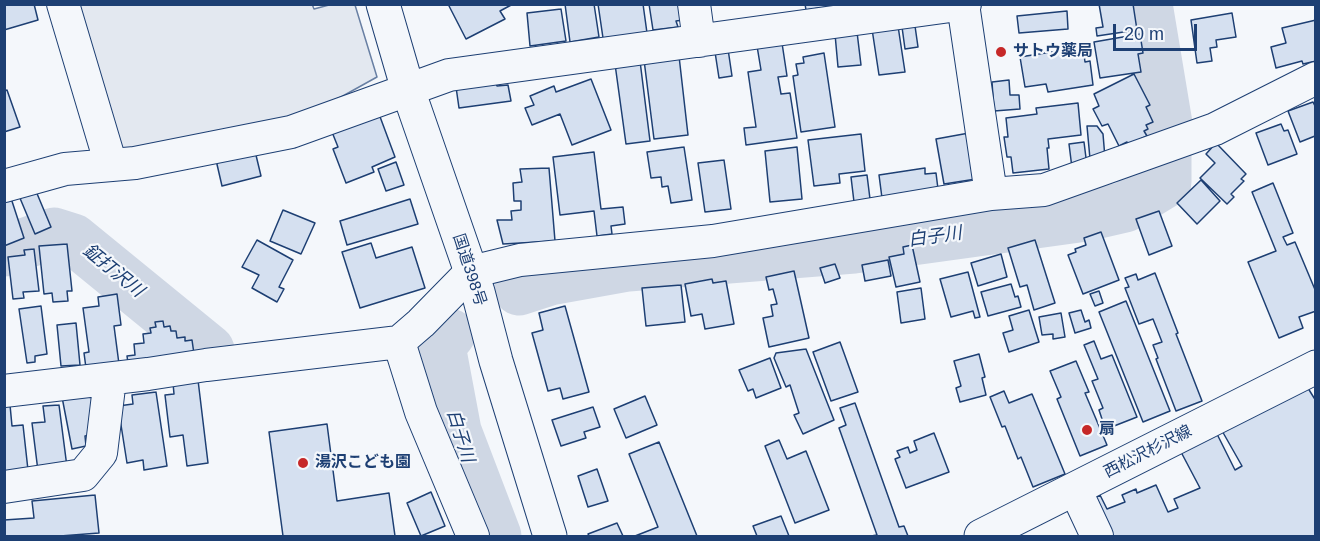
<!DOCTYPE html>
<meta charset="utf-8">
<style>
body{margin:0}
#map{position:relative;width:1320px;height:541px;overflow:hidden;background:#f4f7fb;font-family:Arial,sans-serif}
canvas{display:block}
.frame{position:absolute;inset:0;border:6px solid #1d3f73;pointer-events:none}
.scale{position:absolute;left:1113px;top:24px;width:84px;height:27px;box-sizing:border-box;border:3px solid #1d3f73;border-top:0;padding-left:8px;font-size:18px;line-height:21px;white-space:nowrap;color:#1d3f73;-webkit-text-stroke:4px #f4f7fb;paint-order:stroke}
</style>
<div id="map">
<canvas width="1320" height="541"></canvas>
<div class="frame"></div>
<div class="scale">20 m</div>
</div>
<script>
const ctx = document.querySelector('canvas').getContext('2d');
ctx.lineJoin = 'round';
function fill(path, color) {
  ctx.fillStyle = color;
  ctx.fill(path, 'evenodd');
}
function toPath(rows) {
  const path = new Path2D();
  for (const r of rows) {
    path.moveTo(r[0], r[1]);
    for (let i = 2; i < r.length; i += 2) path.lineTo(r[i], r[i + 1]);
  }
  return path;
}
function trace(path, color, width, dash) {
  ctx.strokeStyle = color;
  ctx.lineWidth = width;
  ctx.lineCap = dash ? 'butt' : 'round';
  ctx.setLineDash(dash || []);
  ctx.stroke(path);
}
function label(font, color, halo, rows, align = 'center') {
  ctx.font = font + ' Arial,"Noto Sans JP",sans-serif';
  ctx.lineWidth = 4.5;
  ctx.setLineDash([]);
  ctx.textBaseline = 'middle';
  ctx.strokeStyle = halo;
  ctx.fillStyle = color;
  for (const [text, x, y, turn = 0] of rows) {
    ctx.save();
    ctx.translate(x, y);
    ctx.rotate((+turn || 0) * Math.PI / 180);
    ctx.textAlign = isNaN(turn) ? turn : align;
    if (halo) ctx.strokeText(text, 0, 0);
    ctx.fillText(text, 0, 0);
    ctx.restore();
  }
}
const parking = toPath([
 [312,4,314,9,329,5,355,5,377,77,341,97,301,114,119,153,75,5,312,4]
]);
fill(parking, '#e3e8f0');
trace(parking, '#687fa3', 1.5);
trace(toPath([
 [4,251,54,233,73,239,209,350],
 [519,290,550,280,628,266,854,248,1086,216,1125,207,1166,182,1166,141,1167,124,1147,4],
 [450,334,440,346,456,431,496,536]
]), '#cfd7e4', 51);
const building = toPath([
 [4,4,34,4,38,20,4,30,4,4],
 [448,4,513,4,500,11,505,19,466,39,448,4],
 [565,4,594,4,599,37,570,42,565,4],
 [598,4,643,4,647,33,603,38,598,4],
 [649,4,681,4,683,20,676,21,678,27,653,30,649,4],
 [805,4,833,4,833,6,806,10,805,4],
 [1099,4,1133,4,1137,30,1097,36,1096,28,1103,27,1099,4],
 [561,9,566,41,530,46,527,13,561,9],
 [1067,11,1068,29,1019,33,1017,16,1067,11],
 [1232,13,1236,37,1216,40,1217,47,1210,48,1212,61,1197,63,1191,20,1232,13],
 [1316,20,1316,61,1303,64,1302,61,1276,68,1271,47,1286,43,1282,28,1316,20],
 [898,26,905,72,879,75,872,29,898,26],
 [915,26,918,47,905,49,902,27,915,26],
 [857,32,861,65,838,67,835,34,857,32],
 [1140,34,1143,53,1138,54,1141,72,1100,78,1094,42,1140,34],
 [782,43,787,76,778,77,781,94,790,93,797,138,746,145,744,128,756,127,748,72,761,70,757,46,782,43],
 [1083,47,1085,62,1090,61,1093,85,1048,92,1046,84,1025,87,1020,57,1083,47],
 [728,49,732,76,719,78,715,52,728,49],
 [824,53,835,127,801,132,793,76,798,75,796,64,804,63,803,57,824,53],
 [679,56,688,135,654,139,644,60,679,56],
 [640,61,650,141,626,144,615,64,640,61],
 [1134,74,1150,105,1146,107,1153,122,1146,125,1148,129,1144,131,1147,136,1128,145,1127,142,1119,146,1108,124,1102,126,1093,109,1099,106,1094,94,1134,74],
 [591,79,611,130,572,145,560,114,532,125,525,108,534,105,530,96,554,86,556,92,591,79],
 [1009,80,1010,95,1019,95,1020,109,994,111,992,82,1009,80],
 [495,81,497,86,508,85,511,101,459,108,456,87,495,81],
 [7,90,20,127,4,132,4,91,7,90],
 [1313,102,1316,108,1316,138,1315,136,1300,142,1288,111,1313,102],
 [1078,103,1081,135,1048,139,1049,148,1047,148,1049,169,1013,173,1011,157,1007,157,1004,137,1008,137,1006,118,1037,114,1036,108,1078,103],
 [379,114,395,157,372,167,374,172,346,183,333,149,338,147,332,132,379,114],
 [1281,124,1284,131,1288,130,1297,154,1268,165,1256,133,1281,124],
 [1087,126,1097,126,1103,134,1105,158,1090,159,1087,126],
 [969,133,976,179,944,184,936,139,969,133],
 [861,134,865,171,839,174,840,183,814,186,808,140,861,134],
 [1084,142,1087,166,1072,168,1069,144,1084,142],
 [1216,143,1246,174,1241,179,1244,181,1231,194,1234,197,1227,204,1200,178,1215,163,1206,154,1216,143],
 [684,147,692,200,671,203,668,186,662,187,661,177,651,178,647,152,684,147],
 [797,147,802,199,770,202,765,151,797,147],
 [255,151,261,176,222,186,216,160,255,151],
 [594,152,601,209,623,207,625,224,611,226,612,234,597,236,594,211,560,215,553,157,594,152],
 [724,160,731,209,705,212,698,163,724,160],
 [396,162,404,185,386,191,378,169,396,162],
 [549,168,555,241,503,244,497,220,512,220,511,211,521,210,521,201,514,201,513,183,522,182,520,169,549,168],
 [925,168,925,174,936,173,938,189,882,198,879,175,925,168],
 [867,175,870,199,854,202,851,177,867,175],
 [1201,180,1220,201,1197,224,1177,203,1201,180],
 [1273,183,1293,233,1283,237,1287,245,1295,242,1316,292,1316,311,1299,317,1303,328,1279,338,1248,262,1276,251,1252,192,1273,183],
 [33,184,51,227,35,234,17,191,33,184],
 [9,192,24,238,4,246,4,193,9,192],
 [410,199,418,224,347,245,340,221,410,199],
 [283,210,315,223,301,254,270,241,283,210],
 [1159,211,1172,246,1149,255,1136,219,1159,211],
 [1101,232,1119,280,1083,294,1068,255,1076,252,1075,249,1086,245,1084,238,1101,232],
 [257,240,293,260,279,287,284,289,277,302,252,288,259,275,242,267,257,240],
 [1035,240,1055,303,1034,310,1027,285,1020,287,1008,248,1035,240],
 [371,243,376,258,412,247,425,288,360,308,342,252,371,243],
 [67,244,72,291,67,291,68,301,53,302,52,293,44,294,39,246,67,244],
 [912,245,920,282,896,287,889,257,904,254,903,247,912,245],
 [34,249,39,291,23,292,24,298,13,299,8,257,25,255,24,250,34,249],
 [1001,254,1007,277,978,286,971,263,1001,254],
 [888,260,891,276,865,281,862,265,888,260],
 [835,264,840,278,825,283,820,268,835,264],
 [794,271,809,338,769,347,763,318,773,316,771,305,777,304,773,289,769,290,766,277,794,271],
 [968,272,980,317,975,318,973,311,951,317,940,279,968,272],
 [1155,273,1178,333,1176,334,1202,401,1176,411,1156,359,1158,358,1153,345,1162,342,1153,319,1139,324,1125,288,1129,287,1125,278,1136,274,1138,280,1155,273],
 [712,279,713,283,726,281,734,324,705,329,702,314,691,316,685,284,712,279],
 [1011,284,1015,297,1018,296,1021,307,988,316,981,292,1011,284],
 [681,285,685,322,646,326,642,288,681,285],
 [921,288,925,319,901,323,897,292,921,288],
 [1099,291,1103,303,1095,306,1090,294,1099,291],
 [117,294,121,325,114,326,119,364,86,368,84,353,89,352,83,308,99,306,98,297,117,294],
 [1126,301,1170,411,1143,422,1099,312,1126,301],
 [41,306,47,354,35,356,35,362,27,363,19,309,41,306],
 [565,306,589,392,563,399,560,388,548,391,532,333,543,330,539,313,565,306],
 [1029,310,1039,342,1009,352,1003,333,1013,330,1009,316,1029,310],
 [1081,310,1085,322,1089,320,1091,328,1075,333,1069,313,1081,310],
 [1061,313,1065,337,1053,339,1053,334,1042,335,1039,317,1061,313],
 [163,321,164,327,170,326,171,331,176,331,177,338,185,337,185,341,192,340,194,354,128,363,127,356,135,355,134,344,144,343,143,334,151,333,150,328,156,327,155,322,163,321],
 [76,323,80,365,61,366,57,325,76,323],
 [1094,341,1101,359,1112,355,1137,417,1109,428,1108,424,1104,425,1099,410,1103,408,1092,381,1098,379,1084,345,1094,341],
 [840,342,858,392,831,401,813,352,840,342],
 [806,349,834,420,803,434,794,415,799,413,790,385,786,387,774,358,776,353,806,349],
 [979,354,985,377,982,378,986,395,960,402,956,388,961,386,954,361,979,354],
 [770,358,781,388,756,398,753,389,748,391,739,370,770,358],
 [1076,361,1089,392,1085,393,1107,445,1080,456,1057,399,1061,397,1050,371,1076,361],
 [198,380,208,463,187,466,183,435,170,437,165,395,174,394,173,383,198,380],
 [1306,385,1316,401,1316,536,1106,536,1089,500,1100,495,1107,509,1125,502,1122,495,1136,489,1137,493,1156,485,1168,512,1178,508,1174,499,1200,488,1181,452,1217,434,1235,470,1242,466,1221,429,1306,385],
 [96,390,96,434,85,436,86,446,72,449,62,397,96,390],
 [1004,391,1009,403,1032,394,1065,474,1033,487,1021,457,1018,459,1005,426,1002,427,990,397,1004,391],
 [156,392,167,466,144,470,143,460,127,463,118,406,133,404,132,395,156,392],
 [645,396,657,425,626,438,614,409,645,396],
 [855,403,899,527,904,526,908,536,871,536,877,535,839,428,846,425,840,408,855,403],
 [4,405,10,405,12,426,23,425,28,470,4,472,4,405],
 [59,405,67,467,38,471,32,423,45,422,43,406,59,405],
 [593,407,600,427,584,432,586,438,561,446,552,420,593,407],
 [327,424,337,501,389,493,395,536,283,536,269,432,327,424],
 [934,433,949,472,906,488,895,459,900,457,897,451,908,447,910,453,917,450,914,441,934,433],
 [779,440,787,459,806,451,829,510,795,523,765,446,779,440],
 [659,442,697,536,635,536,658,527,629,454,659,442],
 [597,469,608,501,588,507,578,476,597,469],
 [431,492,445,526,421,536,407,503,431,492],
 [95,495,99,533,60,536,4,536,4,520,34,518,32,501,95,495],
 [781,516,789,536,757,536,753,526,781,516],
 [617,523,623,536,589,536,588,534,617,523]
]);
fill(building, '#d5e0f0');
trace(building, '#1d3f73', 1.5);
const minor = toPath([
 [63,4,111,165],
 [694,4,699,41],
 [963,4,991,194],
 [4,186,65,169,135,163,291,132,449,75,965,4],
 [399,342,421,412,473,536],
 [4,391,148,374,206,365,399,342,421,323,471,272,520,260,713,241,991,194,1044,190,1215,129,1316,78],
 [4,487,83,475,101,453,110,379],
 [1075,489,1097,536]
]);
const major = toPath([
 [981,536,1316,367]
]);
const highway = toPath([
 [383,4,408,90,478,292,496,361,550,536]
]);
trace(minor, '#1d3f73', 34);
trace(major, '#1d3f73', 35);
trace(highway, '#1d3f73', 35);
trace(minor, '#f4f7fb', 32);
trace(major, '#f4f7fb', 33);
trace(highway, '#f4f7fb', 33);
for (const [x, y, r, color] of [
 [1001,52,6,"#c62828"],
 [1087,430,6,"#c62828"],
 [303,463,6,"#c62828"]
]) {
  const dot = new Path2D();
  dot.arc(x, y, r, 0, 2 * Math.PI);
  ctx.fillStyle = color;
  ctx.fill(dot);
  trace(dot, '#f4f7fb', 2);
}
label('bold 16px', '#1d3f73', '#f4f7fb', [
 ["サトウ薬局",1013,52],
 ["扇",1099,430],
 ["湯沢こども園",315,463]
], 'left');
label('16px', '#1d3f73', '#f4f7fb', [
 ["国道398号",469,270,72],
 ["西松沢杉沢線",1148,452,-27]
]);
label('italic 18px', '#1d3f73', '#f4f7fb', [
 ["白子川",935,237,-8],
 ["鉦打沢川",113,271,39],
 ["白子川",460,436,73]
]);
</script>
